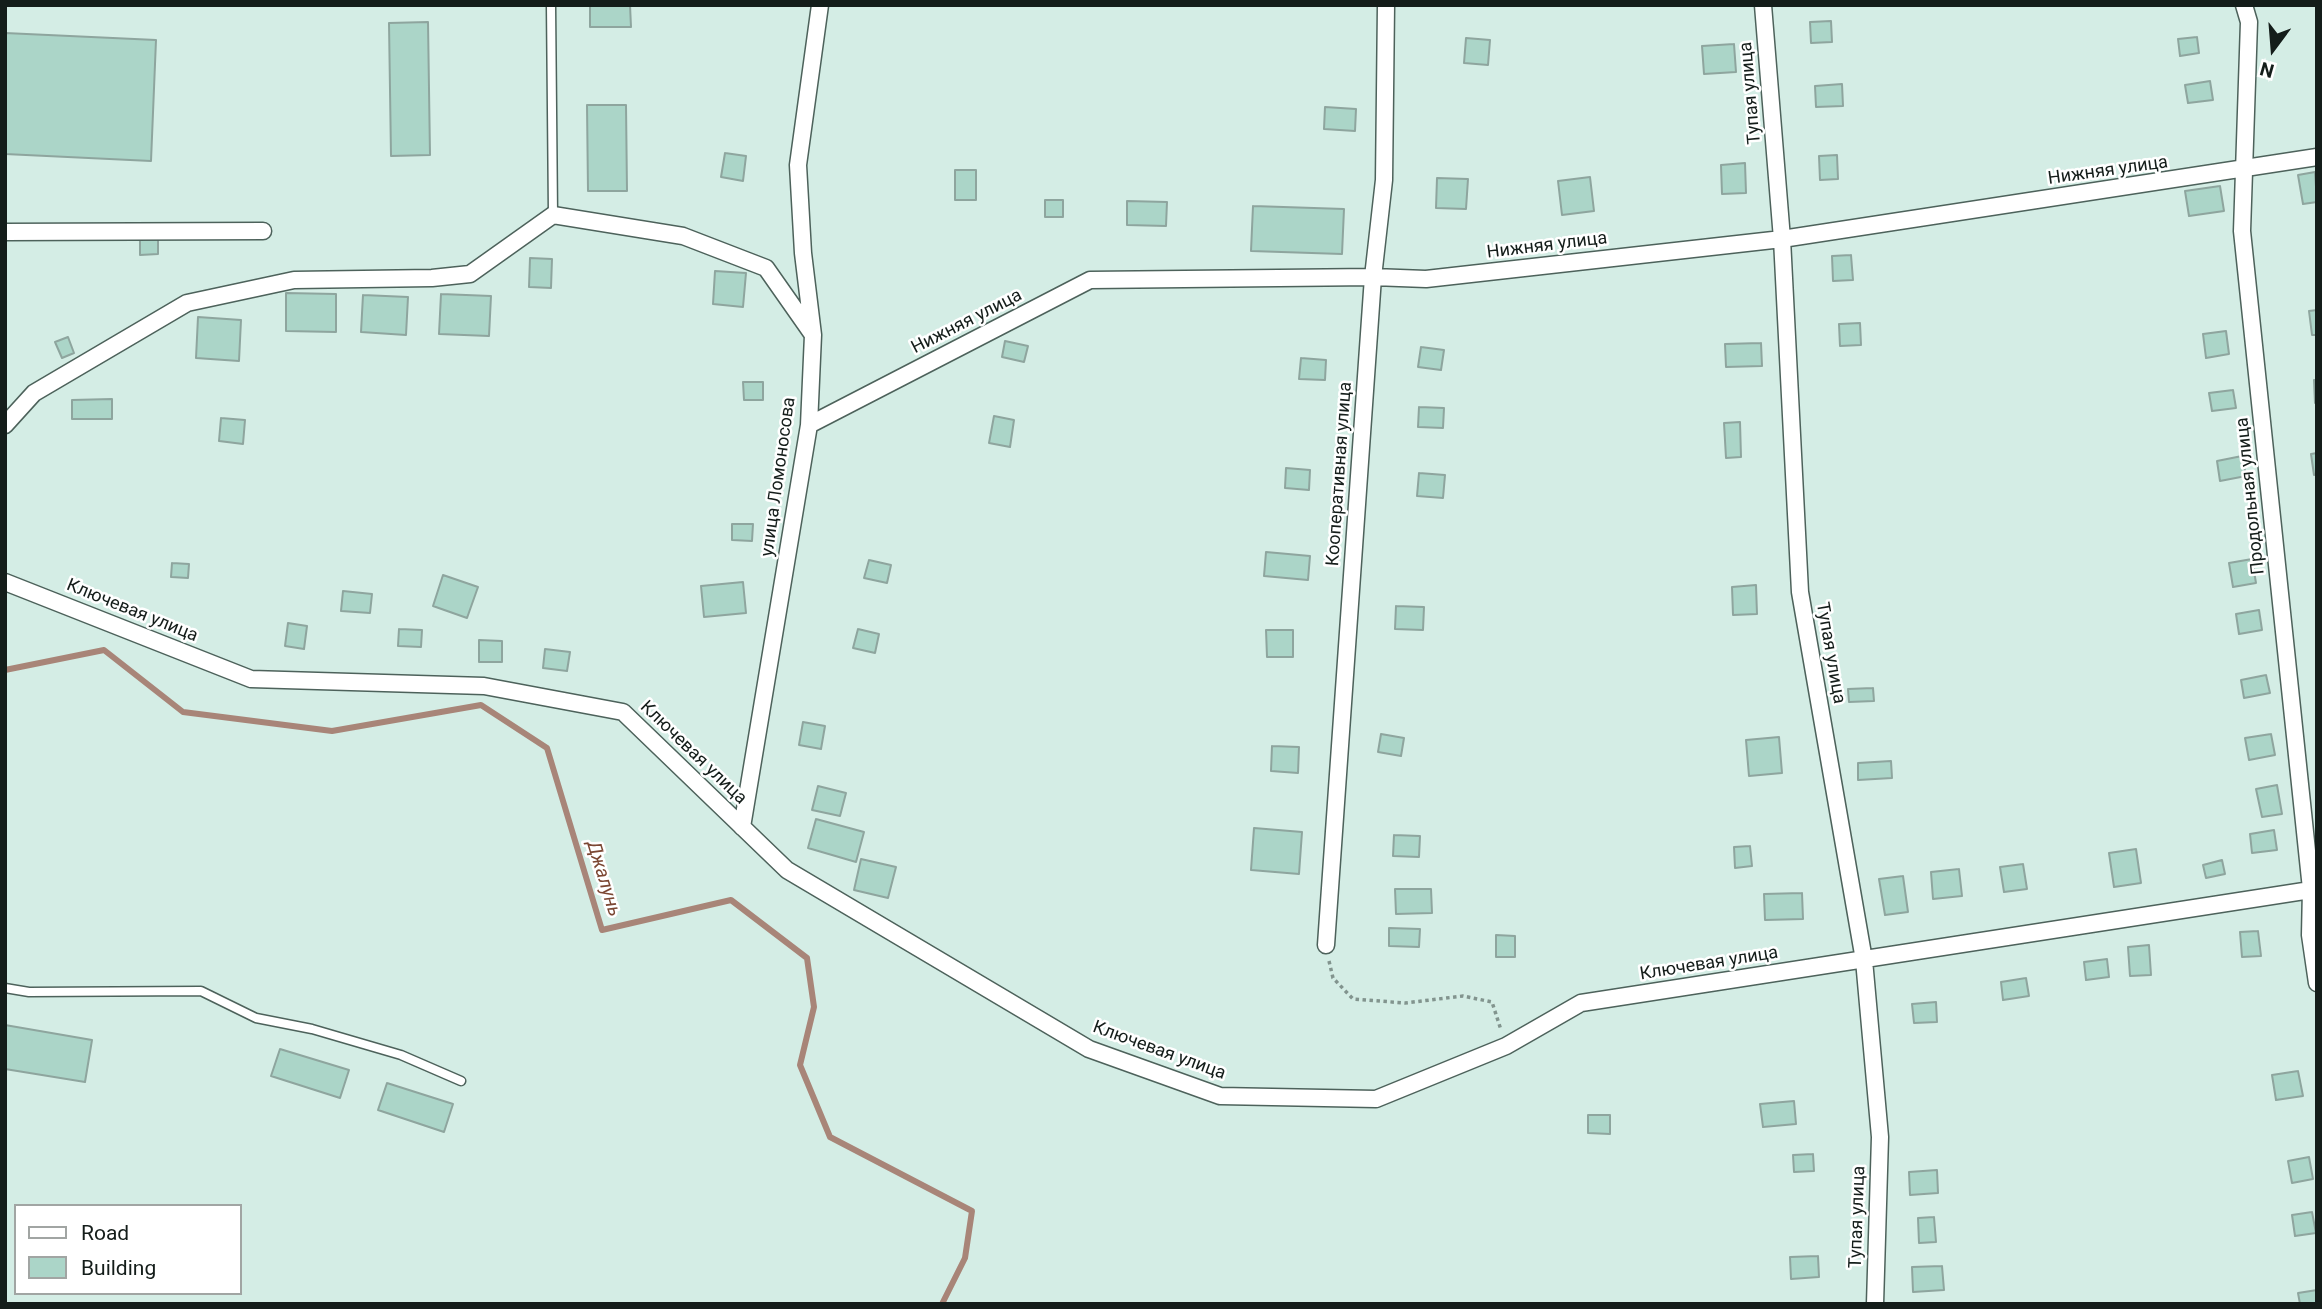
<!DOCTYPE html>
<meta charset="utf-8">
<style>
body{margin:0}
#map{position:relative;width:2322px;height:1309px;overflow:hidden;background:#d4ede5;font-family:Roboto,sans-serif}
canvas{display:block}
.frame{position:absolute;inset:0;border:7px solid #141d1a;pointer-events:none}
.legend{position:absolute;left:14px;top:1204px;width:228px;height:91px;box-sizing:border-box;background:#fff;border:2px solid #a1a5a3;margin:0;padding:9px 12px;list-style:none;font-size:21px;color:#141d1a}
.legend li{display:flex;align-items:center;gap:14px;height:35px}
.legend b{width:35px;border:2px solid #a1a5a3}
.north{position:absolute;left:2238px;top:14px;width:70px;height:70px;-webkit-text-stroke:5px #fff;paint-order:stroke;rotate:196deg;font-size:19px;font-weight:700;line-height:28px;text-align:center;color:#141d1a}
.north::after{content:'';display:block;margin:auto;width:24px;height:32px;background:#141d1a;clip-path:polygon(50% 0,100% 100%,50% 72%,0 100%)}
</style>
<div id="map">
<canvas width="2322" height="1309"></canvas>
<div class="frame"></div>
<ul class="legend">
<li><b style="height:9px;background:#fff"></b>Road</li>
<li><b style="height:19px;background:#abd5c8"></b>Building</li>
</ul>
<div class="north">N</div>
</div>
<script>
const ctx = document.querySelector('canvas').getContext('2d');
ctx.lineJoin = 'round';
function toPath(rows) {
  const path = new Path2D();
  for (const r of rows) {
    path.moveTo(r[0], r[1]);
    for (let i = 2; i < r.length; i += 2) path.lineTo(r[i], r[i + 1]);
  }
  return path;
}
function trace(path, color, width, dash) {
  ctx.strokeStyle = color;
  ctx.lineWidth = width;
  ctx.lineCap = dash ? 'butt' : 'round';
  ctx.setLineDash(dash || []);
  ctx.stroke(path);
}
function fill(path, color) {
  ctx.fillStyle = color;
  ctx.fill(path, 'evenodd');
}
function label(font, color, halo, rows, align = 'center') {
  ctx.font = font + ' Roboto,sans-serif';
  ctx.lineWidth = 5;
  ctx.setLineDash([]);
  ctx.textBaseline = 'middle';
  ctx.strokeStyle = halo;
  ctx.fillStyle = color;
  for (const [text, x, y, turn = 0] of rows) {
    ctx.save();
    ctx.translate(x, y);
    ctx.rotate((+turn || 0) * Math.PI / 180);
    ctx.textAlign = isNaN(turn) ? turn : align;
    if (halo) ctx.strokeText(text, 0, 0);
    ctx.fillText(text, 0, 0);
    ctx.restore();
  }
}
trace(toPath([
 [5,670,104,650,183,712,332,731,481,705,547,748,602,930,731,900,807,958,814,1007,800,1065,830,1137,972,1211,965,1258,942,1304]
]), '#a88578', 6);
const building = toPath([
 [590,5,630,5,631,27,590,27,590,5],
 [1831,21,1832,42,1811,43,1810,22,1831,21],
 [428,22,430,155,391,156,389,23,428,22],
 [5,33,156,40,151,161,5,154,5,33],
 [2197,37,2199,53,2180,56,2178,39,2197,37],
 [1466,38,1490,40,1488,65,1464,63,1466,38],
 [1734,44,1736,72,1704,74,1702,46,1734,44],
 [2210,81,2213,100,2188,103,2185,85,2210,81],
 [1842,84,1843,106,1816,107,1815,86,1842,84],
 [587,105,626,105,627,191,588,191,587,105],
 [1325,107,1356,109,1355,131,1324,129,1325,107],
 [725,153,746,156,743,181,721,177,725,153],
 [1837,155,1838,179,1820,180,1819,156,1837,155],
 [1745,163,1746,193,1722,194,1721,165,1745,163],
 [955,170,976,170,976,200,955,200,955,170],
 [2315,172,2317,202,2303,204,2298,175,2315,172],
 [1590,177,1594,211,1562,215,1558,181,1590,177],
 [1437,178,1468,179,1466,209,1436,208,1437,178],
 [2220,186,2224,211,2189,216,2185,191,2220,186],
 [1045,200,1063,200,1063,217,1045,217,1045,200],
 [1127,201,1167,202,1166,226,1127,225,1127,201],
 [1253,206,1344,209,1342,254,1251,251,1253,206],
 [158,238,158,254,140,255,140,239,158,238],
 [1851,255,1853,280,1833,281,1832,256,1851,255],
 [530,258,552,259,551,288,529,287,530,258],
 [715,271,746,273,743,307,713,304,715,271],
 [286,293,336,294,336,332,286,331,286,293],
 [441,294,491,296,489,336,439,334,441,294],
 [363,295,408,297,406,335,361,332,363,295],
 [2317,310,2317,335,2312,335,2309,311,2317,310],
 [198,317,241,320,239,361,196,358,198,317],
 [1860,323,1861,345,1840,346,1839,324,1860,323],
 [2226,331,2229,354,2206,358,2203,334,2226,331],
 [68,337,74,353,62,358,55,342,68,337],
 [1005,341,1028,346,1024,362,1002,357,1005,341],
 [1761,343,1762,366,1726,367,1725,344,1761,343],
 [1421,347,1444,350,1441,370,1418,367,1421,347],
 [1301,358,1326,360,1325,380,1299,379,1301,358],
 [2314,380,2317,380,2317,403,2315,403,2314,380],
 [743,382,763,382,763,400,744,400,743,382],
 [2233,390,2236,408,2212,411,2209,393,2233,390],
 [112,399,112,419,72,419,72,400,112,399],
 [1419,407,1444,408,1443,428,1418,427,1419,407],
 [994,416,1014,420,1010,447,989,443,994,416],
 [221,418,245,420,243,444,219,441,221,418],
 [1740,422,1741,457,1726,458,1724,423,1740,422],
 [2317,453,2317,474,2314,475,2311,454,2317,453],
 [2242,456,2246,476,2220,481,2217,461,2242,456],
 [1286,468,1310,470,1309,490,1285,488,1286,468],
 [1419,473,1445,475,1443,498,1417,496,1419,473],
 [732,524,753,524,752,541,732,540,732,524],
 [1266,552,1310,556,1308,580,1264,576,1266,552],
 [2252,559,2256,583,2233,587,2229,563,2252,559],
 [869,560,891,565,887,583,864,578,869,560],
 [172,563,189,564,188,578,171,577,172,563],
 [443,575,478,587,467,618,433,606,443,575],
 [743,582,746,613,704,617,701,586,743,582],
 [1756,585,1757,614,1733,615,1732,587,1756,585],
 [343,591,372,594,370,613,341,611,343,591],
 [1396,606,1424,607,1423,630,1395,629,1396,606],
 [2259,610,2262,630,2239,634,2236,614,2259,610],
 [288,623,307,626,304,649,285,646,288,623],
 [399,629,422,630,421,647,398,646,399,629],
 [858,629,879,634,875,653,853,648,858,629],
 [1266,630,1293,630,1293,657,1267,657,1266,630],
 [479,640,502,641,502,662,479,662,479,640],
 [545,649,570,652,567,671,543,668,545,649],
 [2266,675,2270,693,2244,698,2241,680,2266,675],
 [1873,688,1874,701,1849,702,1848,689,1873,688],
 [803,722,825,726,821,749,799,745,803,722],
 [1381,734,1404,738,1401,756,1378,752,1381,734],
 [2271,734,2275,755,2249,760,2245,738,2271,734],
 [1779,737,1782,773,1749,776,1746,740,1779,737],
 [1272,746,1299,747,1298,773,1271,771,1272,746],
 [1891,761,1892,778,1858,780,1858,763,1891,761],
 [2277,785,2282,814,2262,817,2256,789,2277,785],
 [818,786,846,793,840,816,812,810,818,786],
 [816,819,864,832,856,862,808,848,816,819],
 [1254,828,1302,832,1299,874,1251,870,1254,828],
 [2274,830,2277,850,2252,853,2250,834,2274,830],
 [1394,835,1420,836,1419,857,1393,856,1394,835],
 [1750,846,1752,866,1735,868,1734,847,1750,846],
 [2136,849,2141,883,2114,887,2109,853,2136,849],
 [861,859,896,867,888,898,854,890,861,859],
 [2222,860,2225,874,2206,878,2203,865,2222,860],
 [2023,864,2027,889,2004,892,2000,867,2023,864],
 [1959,869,1962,896,1933,899,1931,872,1959,869],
 [1903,876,1908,912,1885,915,1879,879,1903,876],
 [1395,889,1431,889,1432,913,1396,914,1395,889],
 [1802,893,1803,919,1765,920,1764,894,1802,893],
 [1389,928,1420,929,1419,947,1389,946,1389,928],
 [2258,931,2261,956,2242,957,2240,932,2258,931],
 [1496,935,1515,936,1515,957,1496,957,1496,935],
 [2149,945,2151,975,2130,976,2128,947,2149,945],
 [2107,959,2109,977,2086,980,2084,962,2107,959],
 [2026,978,2029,996,2003,1000,2001,982,2026,978],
 [1936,1002,1937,1022,1914,1023,1912,1004,1936,1002],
 [5,1025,92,1040,85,1082,5,1069,5,1025],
 [280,1049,349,1070,340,1098,271,1076,280,1049],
 [2298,1071,2303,1096,2276,1100,2272,1075,2298,1071],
 [387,1083,453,1104,444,1132,378,1110,387,1083],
 [1794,1101,1796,1124,1763,1127,1760,1104,1794,1101],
 [1588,1115,1610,1115,1610,1134,1588,1133,1588,1115],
 [1813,1154,1814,1171,1794,1172,1793,1155,1813,1154],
 [2309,1157,2313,1179,2292,1183,2288,1161,2309,1157],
 [1937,1170,1938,1193,1910,1195,1909,1172,1937,1170],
 [2312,1212,2316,1233,2295,1236,2292,1215,2312,1212],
 [1934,1217,1936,1242,1919,1243,1918,1218,1934,1217],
 [1818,1256,1819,1277,1791,1279,1790,1257,1818,1256],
 [1942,1266,1944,1290,1913,1292,1912,1267,1942,1266],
 [2317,1290,2317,1304,2300,1304,2298,1293,2317,1290]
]);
fill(building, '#abd5c8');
trace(building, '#8ea59e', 2);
const lane = toPath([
 [551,5,553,215],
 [5,988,29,992,201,991,256,1018,312,1029,401,1055,461,1081]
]);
const street = toPath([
 [1763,5,1782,239,1800,592,1864,960,1880,1137,1875,1304],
 [2244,5,2249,22,2242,231,2311,889,2310,935,2317,983],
 [5,232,263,231],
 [5,425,34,393,187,303,294,280,432,278,470,274,553,215,683,236,766,268,813,335],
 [809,425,1090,280,1373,277,1426,279,1782,239,2317,157],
 [5,582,251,679,484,686,623,712,787,870,1089,1049,1220,1096,1376,1099,1506,1046,1581,1003,2317,889],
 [742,827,809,425,813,335,803,253,798,165,820,5],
 [1326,945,1373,277,1384,180,1386,5]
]);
trace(lane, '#4d625b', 11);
trace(street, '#4d625b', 19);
trace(toPath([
 [1329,961,1333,978,1353,999,1405,1003,1463,996,1492,1002,1501,1030]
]), '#82948e', 3.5, [3.5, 3.5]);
trace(lane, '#fff', 8);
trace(street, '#fff', 16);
label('18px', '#141d1a', '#fff', [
 ["Тупая улица",1751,93,-95],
 ["Нижняя улица",2108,171,-8],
 ["Нижняя улица",1547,246,-7],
 ["Нижняя улица",967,322,-27],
 ["Кооперативная улица",1340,474,-86],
 ["улица Ломоносова",779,477,-82],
 ["Продольная улица",2251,496,-96],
 ["Ключевая улица",132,611,22],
 ["Тупая улица",1830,653,80],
 ["Ключевая улица",693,753,44],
 ["Ключевая улица",1709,964,-9],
 ["Ключевая улица",1159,1051,20],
 ["Тупая улица",1858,1217,-88]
]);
label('italic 19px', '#7b4733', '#fff', [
 ["Джалунь",603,879,73]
]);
</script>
